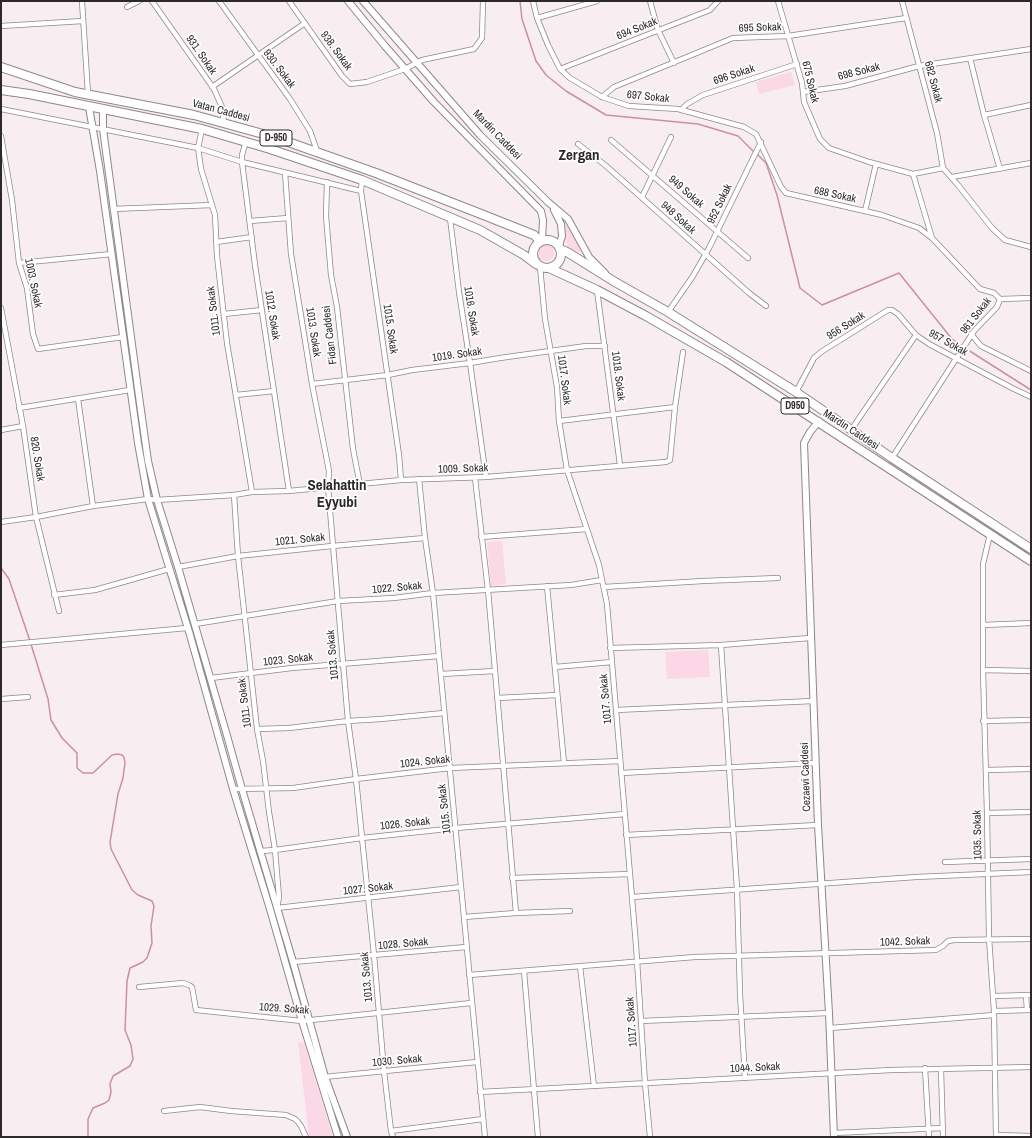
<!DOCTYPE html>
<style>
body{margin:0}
#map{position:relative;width:1032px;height:1138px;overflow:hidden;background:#f8edf1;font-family:"Archivo Narrow",sans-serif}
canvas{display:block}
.frame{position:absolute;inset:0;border:2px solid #2d292a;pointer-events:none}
</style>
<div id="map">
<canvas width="1032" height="1138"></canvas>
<div class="frame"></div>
</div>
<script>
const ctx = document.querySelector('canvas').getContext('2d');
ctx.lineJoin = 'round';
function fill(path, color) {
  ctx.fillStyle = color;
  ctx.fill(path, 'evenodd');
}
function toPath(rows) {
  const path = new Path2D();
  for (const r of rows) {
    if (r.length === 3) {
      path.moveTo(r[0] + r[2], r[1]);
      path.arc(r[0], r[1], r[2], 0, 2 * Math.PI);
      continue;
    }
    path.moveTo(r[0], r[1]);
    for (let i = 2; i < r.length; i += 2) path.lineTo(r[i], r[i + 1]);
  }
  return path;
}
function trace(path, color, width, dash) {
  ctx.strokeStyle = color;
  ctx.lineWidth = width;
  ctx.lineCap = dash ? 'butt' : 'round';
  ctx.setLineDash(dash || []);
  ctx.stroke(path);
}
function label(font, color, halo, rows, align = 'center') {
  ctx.font = font + ' "Archivo Narrow",sans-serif';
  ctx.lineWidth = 3.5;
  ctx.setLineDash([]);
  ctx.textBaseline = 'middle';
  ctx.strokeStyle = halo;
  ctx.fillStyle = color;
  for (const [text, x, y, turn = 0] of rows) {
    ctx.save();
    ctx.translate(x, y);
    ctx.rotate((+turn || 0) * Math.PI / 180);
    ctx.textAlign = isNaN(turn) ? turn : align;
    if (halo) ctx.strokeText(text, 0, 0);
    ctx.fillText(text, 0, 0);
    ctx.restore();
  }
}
fill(toPath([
 [791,72,795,85,759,94,756,82],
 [565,224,578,242,581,253,567,247],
 [546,253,8],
 [502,541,506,584,491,586,487,542],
 [708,650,710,677,667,679,665,652],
 [298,1042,304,1043,333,1137,309,1137]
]), '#fad8e6');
trace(toPath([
 [520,1,522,19,536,61,546,75,566,91,606,115,698,124,738,136,754,152],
 [757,154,766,163,777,195,800,288,822,305,899,273,952,339,962,346],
 [965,348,1031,390],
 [1,568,9,579,30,641,48,699,51,720,62,738,77,753,77,768,83,773,93,773,112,755,118,754,122,755,124,757,125,763,123,778,118,794,110,842,111,849,132,890,138,895,152,901,154,906,151,926,152,943,147,958,143,962,130,968,127,981,125,1030,131,1045,133,1059,130,1066,113,1076,110,1084,111,1092,109,1100,105,1103,93,1108,88,1119,88,1137]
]), '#cc8ea9', 1.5);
const street = toPath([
 [82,1,88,94],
 [152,1,214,89,222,107,224,123],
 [219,1,290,99,310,131,317,151],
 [289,1,342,76,350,84,367,82,405,69,422,60,474,49,482,38,483,1],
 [533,1,537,18,548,45,560,69,570,78,602,97,629,106,678,109,744,127,756,134,781,187,786,193,882,215,919,228,932,238],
 [650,1,658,30,674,63],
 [778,1,802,83,804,102,820,139,829,148,869,162,913,174,943,168],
 [902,1,937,133,943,168],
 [127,7,139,1],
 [537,18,597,1],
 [1,26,83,21],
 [970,58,984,115,1000,169],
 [560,69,710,10,718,1],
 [212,87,305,23],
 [803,92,845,86,919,66,1031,49],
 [602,97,614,87,733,38,788,36,906,18],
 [1,109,198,148,242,162,361,191],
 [681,110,687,104,703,95,797,64],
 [984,115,1031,105],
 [202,129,198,148,201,169,215,215,217,256,227,343,252,492],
 [1,136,12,200,19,263,27,288,33,334,38,349,123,337],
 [611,140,748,258],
 [246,141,242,155,242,162,255,265,289,491],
 [578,144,605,165,749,293,766,306],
 [943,168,958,185,992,228,1005,240,1031,247],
 [285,173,291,254,312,384,329,471,328,487,348,721,356,779,374,955,384,1071,391,1131,393,1137],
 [952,177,1031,163],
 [362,180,361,191,399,455,401,480],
 [327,182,326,216,331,275,337,307,353,449,360,485],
 [642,197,671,137],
 [113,209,212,205],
 [865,211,876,164],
 [450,218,459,292,470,363,486,477],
 [250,221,288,218],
 [216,242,252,237],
 [19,263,112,254],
 [540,267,545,319,557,387,559,421,567,470,599,565,607,604,636,945,645,1083,650,1137],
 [597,290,620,465],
 [1000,299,1031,298],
 [1,308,23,426,36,517,59,611],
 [668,312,693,276,709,248,761,142],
 [224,314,262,310],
 [971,334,981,346,1031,371],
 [312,384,388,375,412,370,470,363,500,358,586,346,605,346],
 [796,392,814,358,821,352,888,310,892,310,898,314,916,335,929,344,1012,388,1031,397],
 [236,395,274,391],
 [78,399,93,506],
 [19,408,130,390],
 [559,421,675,407],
 [1,430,23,426],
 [851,430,916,335],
 [892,458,974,331,997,307,1000,299,994,293,980,289,932,238,913,174],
 [475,478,488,590,516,913],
 [419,479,425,538,433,593,439,656,485,1137],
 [234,495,238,556,257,729,263,761,269,812,275,850,279,897,277,908,461,887],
 [1,522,36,517,93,506,148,499,157,500,234,495,252,492,289,491,401,480,486,477,666,462,670,460,675,407,683,352],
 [990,534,983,564,983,670,987,813,989,938,994,1011,996,1137],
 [481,537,587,529],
 [178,567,238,556,332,546,425,538],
 [547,586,564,763],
 [604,587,703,581,778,578],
 [54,595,95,590,169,569],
 [195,624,338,601,394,598,433,593,571,585,602,580],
 [983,625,1031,623],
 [1,645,187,628],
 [721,645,737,889,740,994,745,1078],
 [610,648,721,645,810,638],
 [555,667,612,662],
 [983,670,1031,671],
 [441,674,495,671],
 [211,678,292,668,439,656],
 [497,698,557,695],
 [1,699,28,697],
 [616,710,813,701],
 [983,721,1031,720],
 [257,729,289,728,348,721,381,719,444,713],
 [986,770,1031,769],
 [621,773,815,763],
 [233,789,293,788,356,779,450,768,620,761],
 [987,813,1031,812],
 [626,835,818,825],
 [260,851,275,850,362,838,456,828,625,814],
 [945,862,1031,859],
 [512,878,630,874],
 [632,897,916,877,1031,872],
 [464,917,516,913,570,911],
 [293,962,466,947],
 [580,966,594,1086],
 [524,971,538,1137],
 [469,975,695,957,936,950,943,946,948,941,955,940,1031,939],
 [139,987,183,983,189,985,192,987,196,1010,302,1021,471,1003],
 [1026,995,1027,1010],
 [993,996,1031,995],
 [994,1011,1031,1010],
 [641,1021,829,1013],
 [830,1028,994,1015],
 [925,1068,929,1137],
 [941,1069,943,1137],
 [324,1077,477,1062],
 [480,1092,891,1070,1031,1067],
 [164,1111,200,1107,231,1111,286,1115,295,1119,298,1122,301,1126,306,1137],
 [391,1131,483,1119],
 [834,1133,943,1128],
 [996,1135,1031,1136]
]);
const secondary = toPath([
 [348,1,385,46,434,102,541,211,543,220,542,240],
 [363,1,480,135,548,202,568,219,589,257,605,273],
 [89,107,100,171,138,443,148,499,190,635,233,789,270,909,302,1021,338,1137],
 [103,109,103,129,138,389,148,461,157,500,178,567,226,732,242,789,293,962,325,1077,347,1137],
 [554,210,561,224,562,236,559,246],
 [819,421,810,432,804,443,818,825,829,1013,834,1137]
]);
const highway = toPath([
 [1,67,75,92,194,115,274,137,376,173,481,214,534,235,540,241],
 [1,90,29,94,202,129,270,149,362,180,480,230,524,255,536,264],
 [547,254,14],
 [560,249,567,252,615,282,668,312,796,392,892,458,1031,549],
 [549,268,597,290,646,316,726,362,1031,561]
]);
trace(street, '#90868a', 6);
trace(secondary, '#90868a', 8);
trace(highway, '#90868a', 10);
trace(street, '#fff', 4.5);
trace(secondary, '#fff', 6);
trace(highway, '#fff', 8);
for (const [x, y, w] of [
 [276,138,32],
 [795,406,28]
]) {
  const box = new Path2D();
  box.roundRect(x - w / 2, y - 8, w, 16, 3);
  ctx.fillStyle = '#fefefe';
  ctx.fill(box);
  trace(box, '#2d292a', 1);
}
label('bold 10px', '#2d292a', null, [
 ["D-950",276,138],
 ["D950",795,406]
]);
label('11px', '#2d292a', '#fefefe', [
 ["695 Sokak",760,28,-2],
 ["694 Sokak",637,29,-22],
 ["938. Sokak",336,51,54],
 ["931. Sokak",201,55,55],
 ["930. Sokak",279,69,53],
 ["698 Sokak",859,72,-14],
 ["696 Sokak",734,75,-18],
 ["675 Sokak",810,82,77],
 ["682 Sokak",933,82,75],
 ["697 Sokak",648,97,6],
 ["Vatan Caddesi",221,111,15],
 ["Mardin Caddesi",497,135,46],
 ["949 Sokak",686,192,41],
 ["688 Sokak",835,195,12],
 ["952 Sokak",720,204,-64],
 ["948 Sokak",678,218,42],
 ["1003. Sokak",33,283,78],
 ["1011. Sokak",214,311,-97],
 ["1016. Sokak",471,311,81],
 ["1012. Sokak",272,315,81],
 ["961 Sokak",976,316,-52],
 ["956 Sokak",846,326,-32],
 ["1015. Sokak",390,329,82],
 ["1013. Sokak",313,332,81],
 ["Fidan Caddesi",330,335,-97],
 ["957 Sokak",948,343,29],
 ["1019. Sokak",457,355,-8],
 ["1018. Sokak",618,376,83],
 ["1017. Sokak",564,380,83],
 ["Mardin Caddesi",851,430,33],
 ["820. Sokak",37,459,81],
 ["1009. Sokak",463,469,-2],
 ["1021. Sokak",300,540,-6],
 ["1022. Sokak",397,588,-5],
 ["1013. Sokak",333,655,-95],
 ["1023. Sokak",288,660,-6],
 ["1017. Sokak",606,699,-95],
 ["1011. Sokak",245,703,-97],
 ["1024. Sokak",425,762,-6],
 ["Cezaevi Caddesi",806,777,-92],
 ["1015. Sokak",445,809,-96],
 ["1026. Sokak",405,824,-6],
 ["1035. Sokak",978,835,-91],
 ["1027. Sokak",368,889,-6],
 ["1042. Sokak",905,942,-2],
 ["1028. Sokak",403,944,-5],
 ["1013. Sokak",367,977,-95],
 ["1029. Sokak",284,1009,4],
 ["1017. Sokak",632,1022,-94],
 ["1030. Sokak",397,1061,-5],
 ["1044. Sokak",755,1068,-3]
]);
label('bold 15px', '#2d292a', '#fefefe', [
 ["Zergan",579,156],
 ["Selahattin",337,486],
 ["Eyyubi",337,503]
]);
</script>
